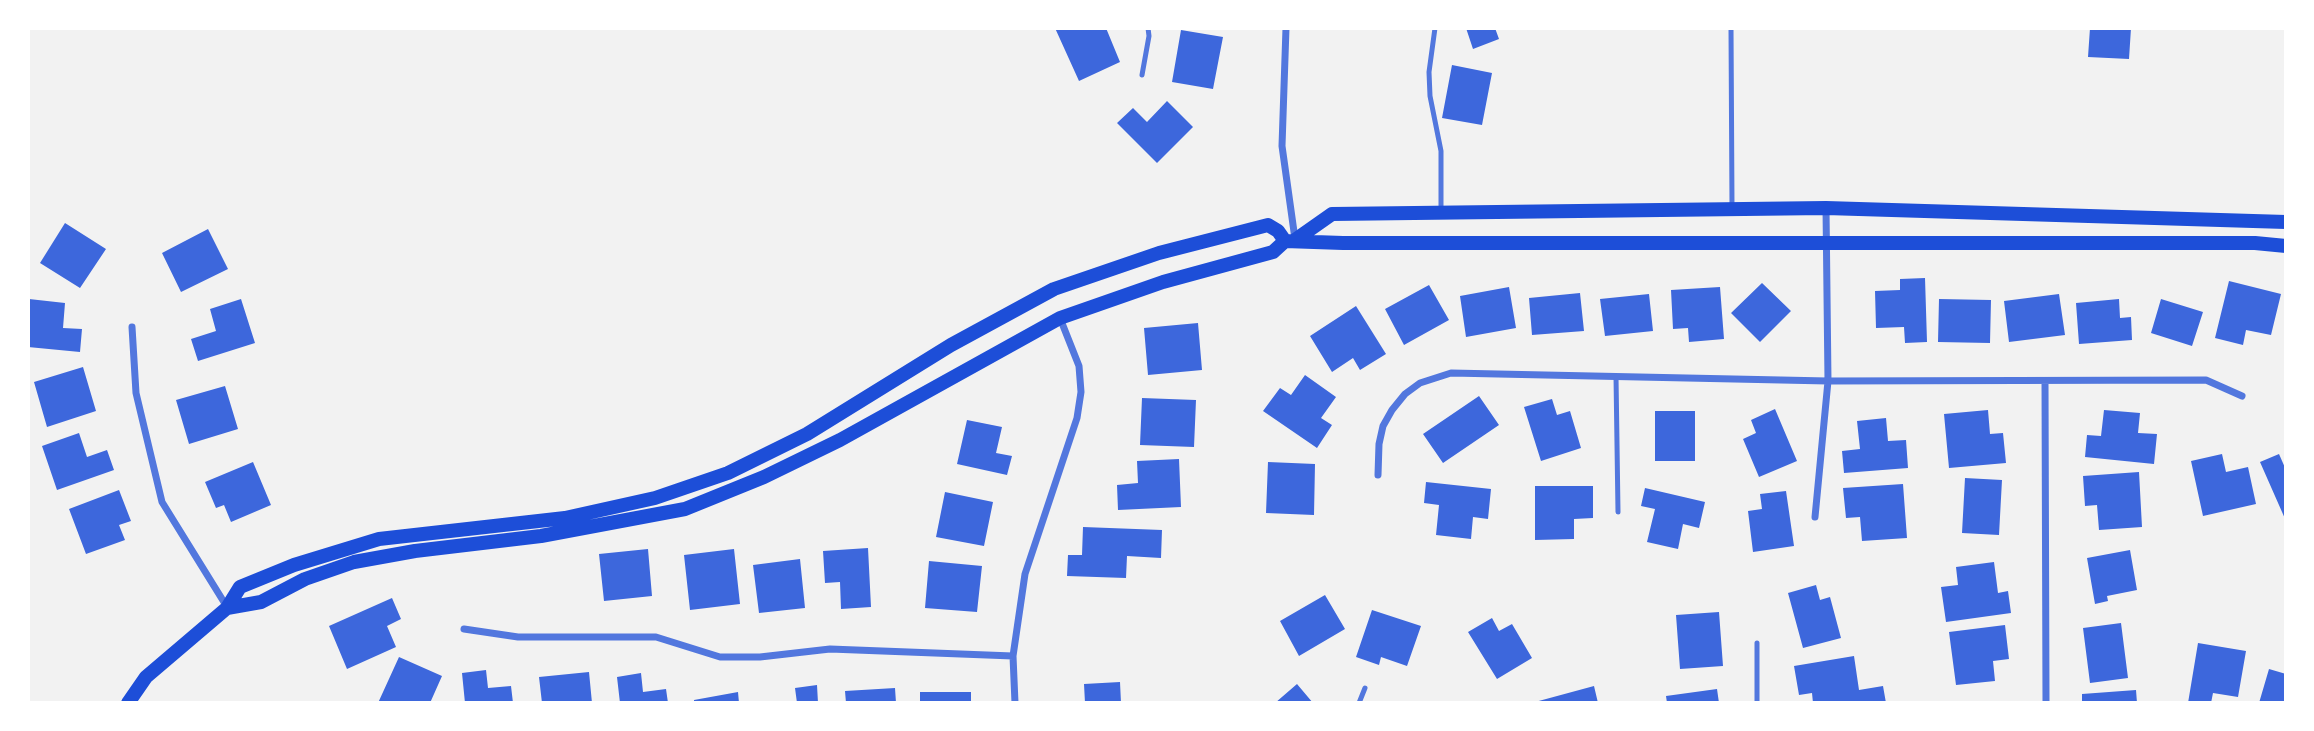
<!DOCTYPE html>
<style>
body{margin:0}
#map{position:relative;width:2314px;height:731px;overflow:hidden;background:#f2f2f2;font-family:"Exo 2",sans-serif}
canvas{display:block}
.frame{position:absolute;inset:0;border:30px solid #fff;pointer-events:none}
</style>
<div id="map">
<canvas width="2314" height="731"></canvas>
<div class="frame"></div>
</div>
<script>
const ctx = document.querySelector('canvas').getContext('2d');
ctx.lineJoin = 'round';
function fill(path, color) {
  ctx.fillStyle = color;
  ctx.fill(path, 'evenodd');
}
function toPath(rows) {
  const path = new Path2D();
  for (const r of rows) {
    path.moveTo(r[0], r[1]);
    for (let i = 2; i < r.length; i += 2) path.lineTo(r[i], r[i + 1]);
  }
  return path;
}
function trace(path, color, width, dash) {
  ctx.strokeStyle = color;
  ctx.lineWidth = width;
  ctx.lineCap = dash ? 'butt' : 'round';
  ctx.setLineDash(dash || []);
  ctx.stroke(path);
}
fill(toPath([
 [1055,28,1106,28,1120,62,1079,81],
 [1466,28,1495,28,1499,39,1473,49],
 [2090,28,2131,28,2129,59,2088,57],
 [1181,30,1223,37,1213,89,1172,82],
 [1452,65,1492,73,1482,125,1442,118],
 [1167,101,1193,127,1157,163,1117,123,1133,108,1147,122],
 [65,223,106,249,80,288,40,263],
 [208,229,228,269,181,292,162,253],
 [1925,278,1927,342,1905,343,1904,327,1876,328,1875,291,1900,290,1900,279],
 [2229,281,2281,294,2271,335,2246,330,2243,345,2215,338],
 [1762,283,1791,311,1760,342,1731,313],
 [1429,285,1449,320,1404,345,1385,309],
 [1509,287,1516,328,1466,337,1460,296],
 [1720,287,1724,339,1689,342,1688,328,1673,329,1671,290],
 [1580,293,1584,331,1532,335,1529,298],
 [1649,294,1653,331,1605,336,1600,299],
 [2059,294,2065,335,2009,342,2004,301],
 [29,299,65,303,63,328,82,329,80,352,28,347],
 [241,299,255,343,198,361,191,339,216,331,210,309],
 [1939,299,1991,300,1990,343,1938,342],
 [2119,299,2120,318,2131,317,2132,340,2079,344,2076,303],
 [2161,299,2203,312,2192,346,2151,333],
 [1356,306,1386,354,1360,370,1353,358,1332,372,1310,336],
 [1198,323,1202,370,1148,375,1144,328],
 [83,367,96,411,47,427,34,382],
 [1305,375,1336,397,1321,418,1332,425,1317,448,1263,411,1280,388,1291,395],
 [225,386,238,429,189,444,176,400],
 [1479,396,1499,425,1443,463,1423,434],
 [1142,398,1196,400,1194,447,1140,445],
 [1552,399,1557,415,1570,411,1581,448,1541,461,1524,407],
 [1775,409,1797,461,1759,477,1743,439,1756,433,1751,420],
 [1988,410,1990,434,2003,433,2006,463,1949,468,1944,414],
 [2104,410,2140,413,2138,433,2157,434,2154,464,2085,457,2087,435,2101,436],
 [1655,411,1695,411,1695,461,1655,461],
 [1886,418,1888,441,1906,440,1908,468,1844,473,1842,451,1860,449,1857,421],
 [967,420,1002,427,996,453,1012,456,1007,475,957,464],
 [79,433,87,457,107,450,114,470,57,490,42,446],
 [2222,454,2226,472,2248,467,2256,504,2203,516,2191,461],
 [2279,454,2286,470,2286,521,2260,462],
 [1179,459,1181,507,1118,510,1117,485,1138,483,1137,461],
 [253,462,271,505,231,522,224,505,216,508,205,482],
 [1268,462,1315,464,1314,515,1266,513],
 [2139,472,2142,527,2099,530,2097,505,2085,506,2083,476],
 [1965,478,2002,480,1999,535,1962,533],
 [1426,482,1491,489,1488,519,1473,517,1471,539,1436,535,1439,505,1424,503],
 [1903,484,1907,538,1862,541,1860,517,1846,518,1843,488],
 [1535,486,1593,486,1593,518,1574,519,1574,539,1535,540],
 [1645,488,1705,502,1699,528,1683,524,1678,549,1647,542,1655,509,1641,506],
 [119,490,131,521,119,525,125,540,86,554,69,509],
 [1786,491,1794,546,1753,552,1748,511,1762,509,1760,494],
 [945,492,993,502,984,546,936,537],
 [1083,527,1162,530,1161,558,1127,556,1126,578,1067,576,1068,555,1082,555],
 [868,548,871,607,841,609,840,582,825,583,823,551],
 [648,549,652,596,604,601,599,554],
 [734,549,740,604,690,610,684,555],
 [2130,550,2137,590,2107,596,2108,601,2095,604,2087,558],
 [800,559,805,608,759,613,753,565],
 [929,561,982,566,977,612,925,608],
 [1994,562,1998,593,2008,591,2011,613,1946,622,1941,587,1958,585,1956,567],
 [1816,585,1820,600,1830,597,1841,638,1803,648,1788,593],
 [1325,595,1345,629,1299,656,1280,621],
 [392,598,401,619,387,626,396,647,347,669,329,626],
 [1372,610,1421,626,1407,666,1381,657,1379,665,1356,657],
 [1719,612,1723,666,1680,669,1676,615],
 [1492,618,1499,631,1512,624,1532,658,1497,679,1468,632],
 [2121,623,2128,678,2090,683,2083,628],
 [2005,625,2009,659,1993,661,1995,681,1956,685,1949,632],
 [2198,643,2246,651,2238,697,2213,693,2211,703,2188,703],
 [1854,656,1859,690,1883,686,1886,703,1813,703,1812,693,1799,695,1794,666],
 [399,657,442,676,430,703,378,703],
 [2269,669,2286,674,2286,703,2259,703],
 [486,670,488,688,511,686,513,703,465,703,462,673],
 [589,672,592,703,542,703,539,677],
 [641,673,643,692,666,689,668,703,620,703,617,677],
 [1120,682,1121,703,1085,703,1084,684],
 [1297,684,1313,703,1275,703],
 [817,685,818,703,797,703,795,688],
 [1594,686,1598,703,1536,703,1535,702],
 [895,688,896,703,846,703,845,691],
 [1717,689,1719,703,1667,703,1666,696],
 [2136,690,2137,703,2082,703,2082,694],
 [738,692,739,703,694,703,694,700],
 [920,692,971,692,971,703,920,703]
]), '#3d67dc');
trace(toPath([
 [1435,28,1429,72,1430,96,1441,151,1441,212],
 [1731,28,1732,207],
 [1142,75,1149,36,1148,28],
 [1616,376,1618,512],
 [1757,643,1757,703],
 [1359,703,1365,688]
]), '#5277de', 5);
trace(toPath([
 [1286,28,1282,146,1295,239],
 [132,327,136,393,162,502,227,607],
 [2045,381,2046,703],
 [1378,475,1379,444,1383,426,1392,410,1405,394,1420,383,1451,373,1828,381,2206,380,2242,396],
 [1815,517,1828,381,1826,208],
 [464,629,518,637,656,637,720,657,760,657,830,649,1013,656],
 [1015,703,1013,656,1025,574,1077,418,1081,392,1079,366,1060,318]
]), '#5277de', 7);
trace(toPath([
 [1295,240,1332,214,1826,208,2286,222],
 [227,608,261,602,305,579,354,562,415,551,541,536,685,509,764,477,840,440,1060,318,1163,282,1273,252,1285,241,1343,243,2255,243,2286,246],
 [128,703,146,677,227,608,240,587,294,565,379,539,565,518,655,498,728,473,807,434,951,345,1054,289,1159,253,1268,225,1278,231,1285,241]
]), '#1d4ed8', 14);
</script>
